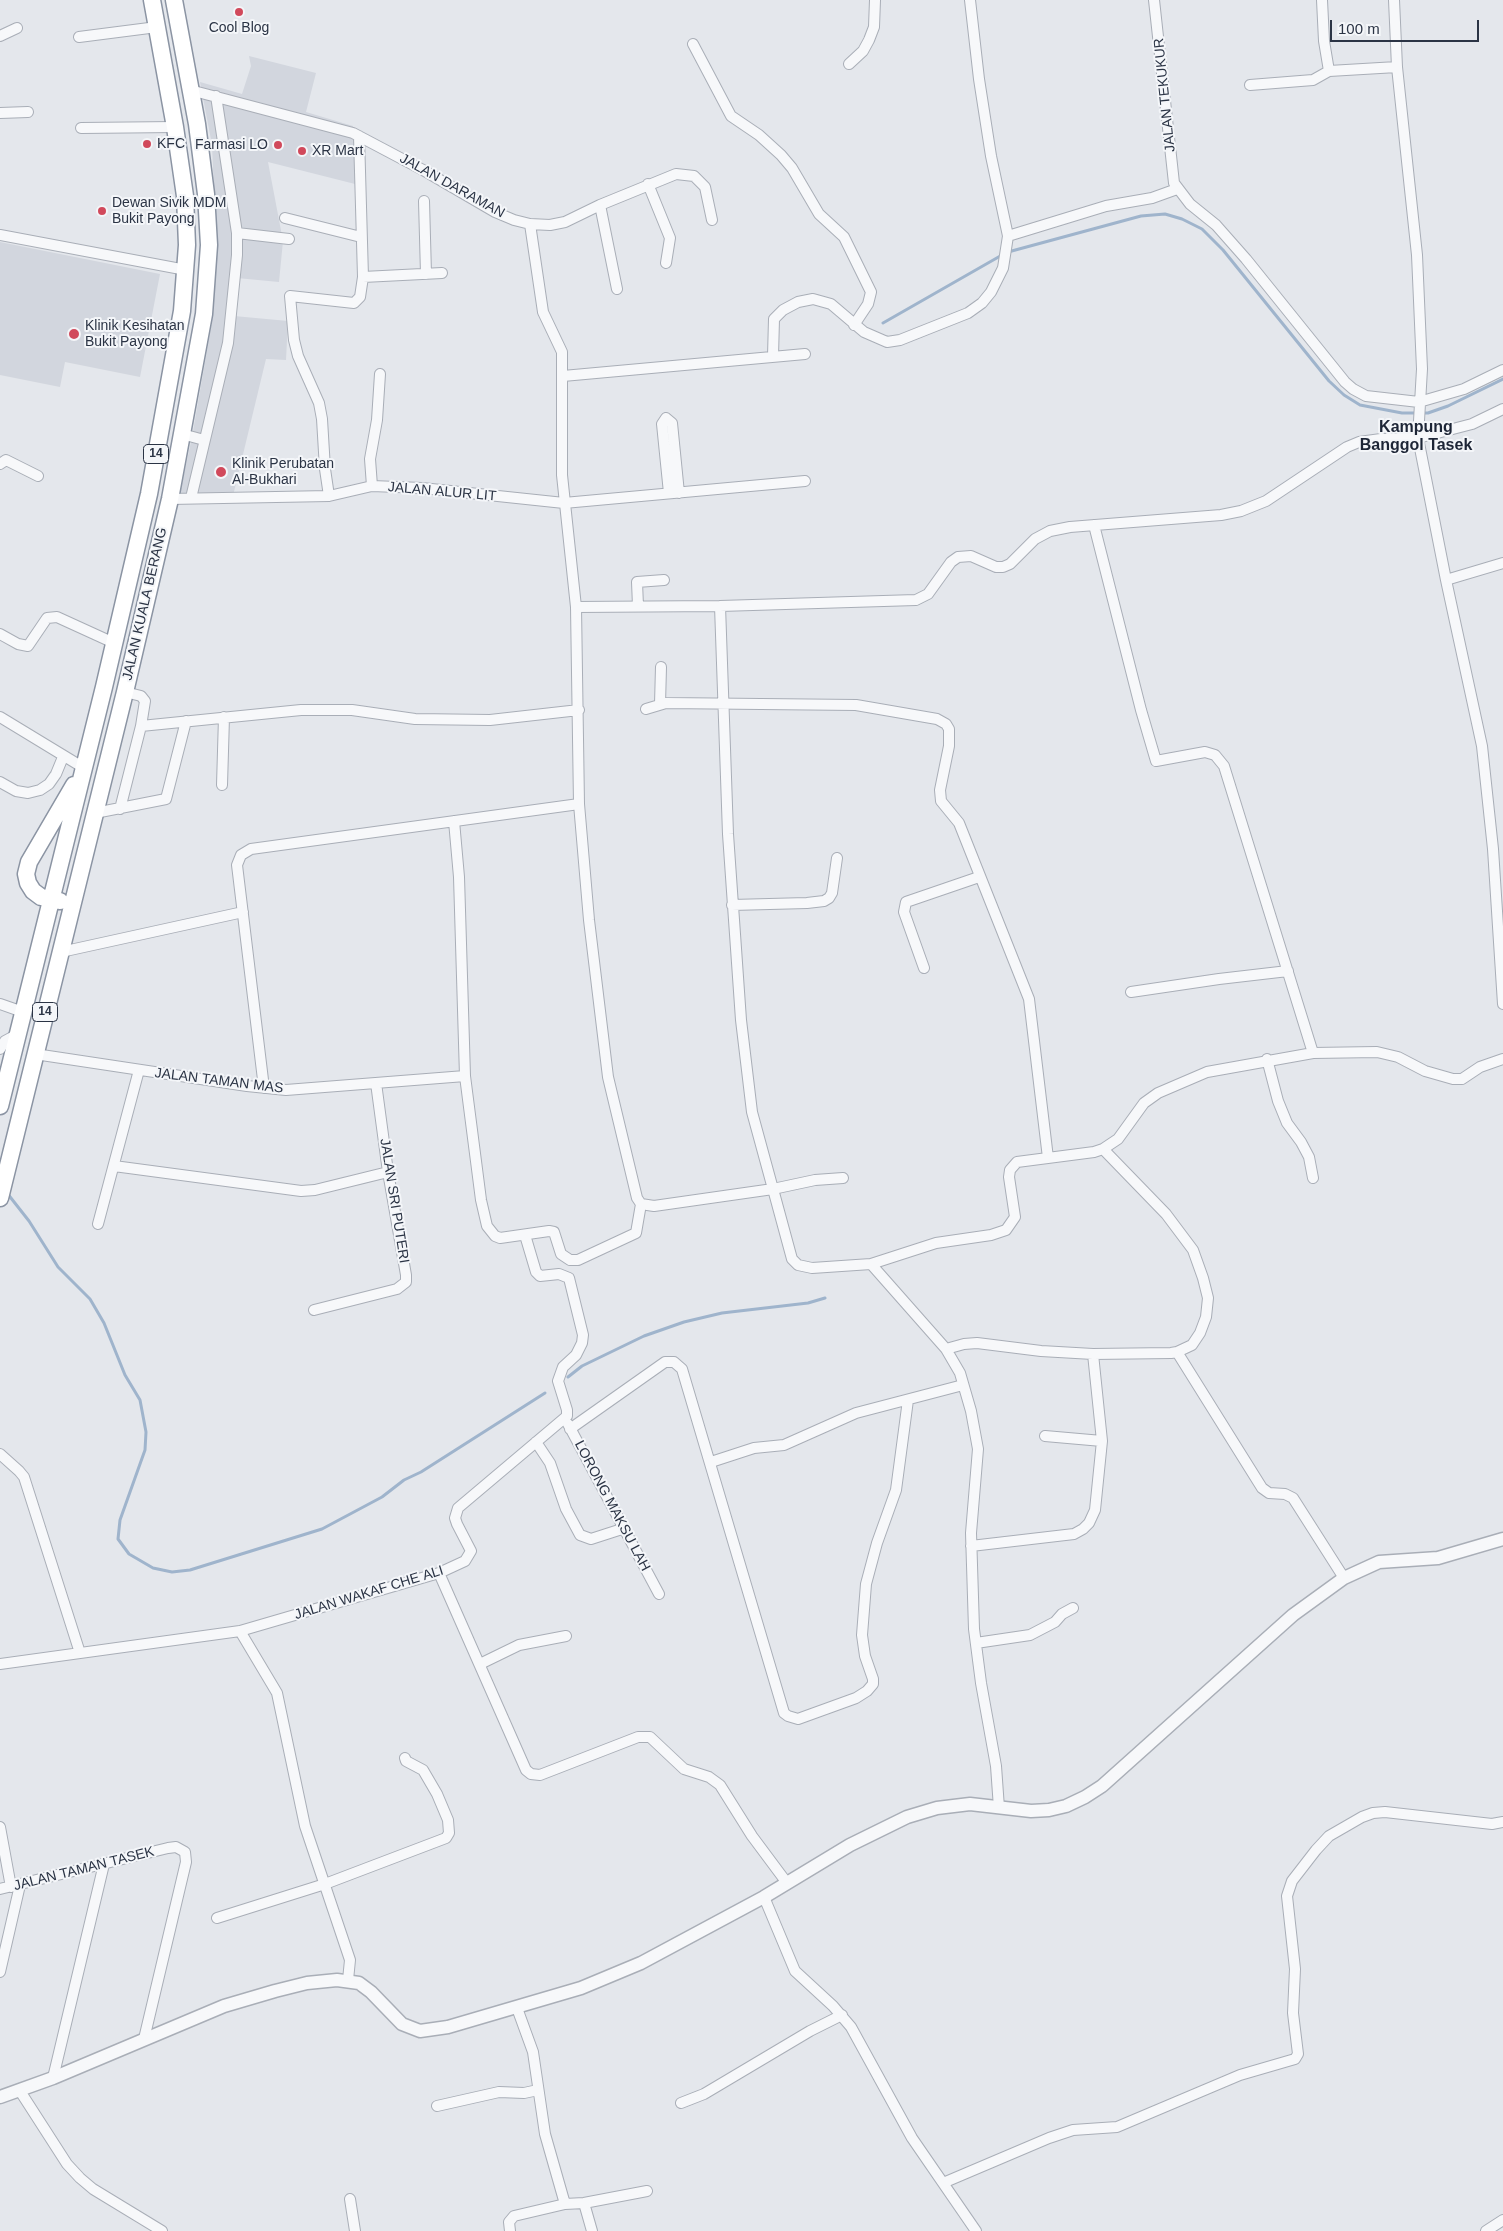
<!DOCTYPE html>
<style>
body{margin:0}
#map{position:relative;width:1503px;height:2231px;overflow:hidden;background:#e4e7ec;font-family:Helvetica,sans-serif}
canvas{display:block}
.scale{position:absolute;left:1330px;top:20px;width:149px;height:22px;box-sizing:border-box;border:2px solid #2b3445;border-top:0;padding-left:6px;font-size:15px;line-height:18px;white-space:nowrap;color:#2b3445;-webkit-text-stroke:4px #f4f6f9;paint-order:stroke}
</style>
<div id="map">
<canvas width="1503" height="2231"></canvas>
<div class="scale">100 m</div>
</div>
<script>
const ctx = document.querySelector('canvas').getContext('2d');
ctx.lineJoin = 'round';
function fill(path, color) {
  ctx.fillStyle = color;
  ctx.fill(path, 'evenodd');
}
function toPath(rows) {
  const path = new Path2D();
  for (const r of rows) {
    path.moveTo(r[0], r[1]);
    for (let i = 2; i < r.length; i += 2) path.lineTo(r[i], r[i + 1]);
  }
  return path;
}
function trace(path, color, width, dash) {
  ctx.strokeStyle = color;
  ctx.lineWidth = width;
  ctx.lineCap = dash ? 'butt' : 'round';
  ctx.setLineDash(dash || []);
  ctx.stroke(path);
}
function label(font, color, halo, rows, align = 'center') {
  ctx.font = font + ' Helvetica,sans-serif';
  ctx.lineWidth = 4;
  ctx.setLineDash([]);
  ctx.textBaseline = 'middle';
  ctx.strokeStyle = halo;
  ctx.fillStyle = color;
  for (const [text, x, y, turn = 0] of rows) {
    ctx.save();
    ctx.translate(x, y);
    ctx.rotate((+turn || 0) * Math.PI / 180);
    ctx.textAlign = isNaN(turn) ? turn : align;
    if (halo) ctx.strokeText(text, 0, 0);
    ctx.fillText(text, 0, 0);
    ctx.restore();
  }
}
fill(toPath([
 [249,56,316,73,306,112,353,126,355,184,268,162,283,241,279,282,237,278,234,316,288,321,286,360,266,359,232,500,178,502,192,437,212,322,216,239,212,145,200,82,242,94,251,66],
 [0,242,160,274,140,377,65,362,60,387,0,375]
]), '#d2d6de');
trace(toPath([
 [1008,252,1141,216,1165,214,1182,219,1202,229,1223,250,1329,381,1344,395,1360,405,1402,413,1428,413,1448,406,1503,379],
 [883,323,1002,255],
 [7,1193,29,1221,58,1267,90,1299,104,1323,125,1375,140,1400,146,1432,145,1450,120,1520,118,1539,129,1554,153,1568,172,1572,190,1570,322,1529,382,1497,404,1480,421,1472,545,1393],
 [568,1377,582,1366,644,1336,684,1322,722,1313,808,1303,825,1298]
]), '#9fb4cc', 3);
const minor = toPath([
 [1154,0,1174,183,1190,204,1216,225,1246,259,1345,382,1353,389,1366,396,1419,402,1464,389,1503,370],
 [1394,0,1397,67,1417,255,1422,369,1418,438,1446,580,1482,746,1493,849,1503,1004],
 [0,36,17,28],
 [79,37,157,27],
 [693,44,731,116,759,135,781,155,792,168,819,214,844,237,871,292,868,304,854,325],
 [849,64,863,51,869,40,874,27,875,0],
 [1329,71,1397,67],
 [1250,85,1313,80,1329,71,1324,41,1322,0],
 [190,90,353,133,423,170,495,212,514,220,530,224,550,225,565,222,600,205,676,174,694,176,705,187,712,220],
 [0,113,28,112],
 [81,128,175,127],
 [648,184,670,238,666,263],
 [424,201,426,274],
 [600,205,617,289],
 [285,218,361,237],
 [530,224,543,312,562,352,562,475,576,607,579,804,589,920,608,1077,637,1198,641,1204,654,1206,773,1189,792,1259,798,1265,812,1268,871,1264,936,1243,991,1235,1006,1230,1015,1217,1009,1177,1010,1170,1017,1162,1094,1152,1103,1149,1118,1139,1144,1103,1158,1093,1207,1072,1313,1053,1377,1052,1398,1057,1425,1071,1453,1079,1462,1079,1480,1067,1503,1059],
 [237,233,289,239],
 [0,235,186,270],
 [1008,236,1106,206,1152,198,1177,189],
 [363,277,442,273],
 [773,356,774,319,783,310,798,302,813,299,831,304,864,332,887,342,900,340,968,313,982,303,991,292,1003,268,1008,236,991,156,979,79,970,0],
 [563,376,805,354],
 [182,434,204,440],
 [0,464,6,460,38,476],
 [372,486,370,459,377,420,380,374],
 [669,493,662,424,666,418,672,423,679,493],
 [329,496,325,469,322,419,319,403,298,356,294,340,290,296,354,303,360,297,363,277,359,136],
 [191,498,228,343,237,255,237,233,216,96],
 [170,499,329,496,372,486,422,488,564,503,805,481],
 [1094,525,1141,710,1156,761,1205,752,1215,755,1224,766,1313,1053],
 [1446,580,1503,563],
 [638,606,637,582,664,580],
 [720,606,728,834,741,1020,752,1112,773,1189,815,1180,843,1178],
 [576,607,720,606,916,600,928,594,951,562,958,557,971,556,996,567,1003,567,1010,564,1035,539,1050,531,1070,527,1221,515,1241,511,1266,501,1347,447,1359,442,1381,439,1418,438,1472,424,1503,409],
 [0,634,18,644,28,646,47,618,57,617,114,643],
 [660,704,661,667],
 [646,709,666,703,856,705,937,719,946,724,949,729,949,746,940,790,941,801,959,823,1029,999,1048,1158],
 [0,717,84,768],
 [141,726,301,710,352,710,415,719,490,720,579,710],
 [0,782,16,791,28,793,40,790,49,784,56,774,63,757],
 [222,785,224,717],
 [120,809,141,726,145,701,141,696,125,692],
 [95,813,166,799,186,721],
 [454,821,459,877,465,1076,481,1200,487,1226,495,1236,500,1238,549,1231,554,1232,561,1254,570,1260,578,1260,636,1233,641,1204],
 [732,905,807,903,824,901,829,898,832,893,837,858],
 [61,952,243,912],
 [924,968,904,912,906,902,979,877],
 [1131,992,1219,979,1288,971],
 [0,1004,23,1012],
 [0,1049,5,1041,18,1034],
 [35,1054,247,1086,286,1090,465,1076],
 [1267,1059,1278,1101,1287,1123,1301,1142,1309,1157,1313,1178],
 [264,1088,237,865,241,855,251,849,579,804],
 [114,1166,301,1191,315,1190,388,1172],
 [98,1224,139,1070],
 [871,1264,946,1349,960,1373,971,1411,978,1449,971,1533,974,1629,981,1683,996,1766,999,1808],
 [314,1310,397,1289,406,1282,406,1275,388,1172,376,1083],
 [946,1349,964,1344,977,1343,1041,1351,1093,1354,1171,1353,1177,1352,1192,1345,1200,1333,1206,1317,1208,1298,1203,1278,1193,1250,1166,1214,1103,1149],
 [1177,1352,1262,1488,1269,1493,1285,1494,1293,1498,1344,1578],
 [568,1424,659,1594],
 [570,1429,665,1362,674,1362,682,1369,784,1713,788,1716,798,1719,856,1698,867,1691,873,1684,873,1679,865,1656,862,1635,866,1584,877,1543,896,1490,908,1400],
 [1045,1436,1102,1441],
 [536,1442,550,1463,566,1509,580,1535,591,1539,622,1529],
 [0,1454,19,1471,24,1477,80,1653],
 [711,1462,754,1448,784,1445,856,1413,963,1385],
 [971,1546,1074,1534,1083,1529,1089,1523,1095,1510,1102,1441,1093,1354],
 [439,1573,526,1770,531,1774,540,1775,638,1737,650,1737,684,1769,709,1777,720,1785,752,1836,787,1883],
 [240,1631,277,1693,305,1826,350,1960,348,1980],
 [976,1643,1030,1635,1055,1622,1062,1614,1073,1608],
 [0,1664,240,1631,439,1573,465,1561,471,1551,457,1524,455,1518,458,1508,567,1416,567,1410,558,1381,563,1367,576,1355,582,1343,583,1335,569,1278,559,1274,540,1276,536,1272,525,1235],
 [480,1664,519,1645,566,1636],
 [0,1827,11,1887],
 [0,1889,168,1848,176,1847,185,1852,186,1862,144,2039],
 [764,1897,795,1971,833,2006,851,2027,912,2138,976,2231],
 [217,1918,325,1884,446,1838,449,1833,448,1820,437,1794,423,1770,406,1761,405,1758],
 [0,1972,20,1885],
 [517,2008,533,2052,545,2134,565,2204,584,2203,647,2191],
 [53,2078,104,1864],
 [20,2091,67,2164,80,2178,93,2189,162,2231],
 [681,2103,704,2094,810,2031,842,2015],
 [437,2106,499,2092,524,2093,538,2090],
 [943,2183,1049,2138,1073,2130,1117,2127,1240,2075,1295,2059,1298,2054,1293,2013,1295,1969,1287,1896,1292,1881,1316,1850,1329,1836,1362,1817,1373,1813,1385,1812,1492,1824,1503,1822],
 [350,2199,355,2231],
 [584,2203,592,2231],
 [510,2231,509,2222,514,2216,565,2204],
 [1486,2231,1503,2220]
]);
const tertiary = toPath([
 [0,2097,53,2078,224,2006,275,1991,307,1983,337,1980,359,1983,371,1992,402,2024,420,2031,448,2027,581,1988,641,1963,764,1897,850,1845,907,1817,937,1808,970,1804,1031,1811,1049,1810,1066,1806,1085,1797,1102,1786,1293,1615,1344,1578,1379,1562,1438,1558,1503,1539]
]);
const trunk = toPath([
 [60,901,41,897,33,891,28,883,26,874,29,862,74,785],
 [0,1106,104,687,149,494,182,311,187,245,185,196,175,127,152,0],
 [0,1198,125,692,170,499,204,314,209,245,206,194,197,124,174,0]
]);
trace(minor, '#a9aeb7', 12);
trace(tertiary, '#a9aeb7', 15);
trace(trunk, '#8b94a3', 19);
trace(minor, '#f7f8fa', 10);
trace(tertiary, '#f7f8fa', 12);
trace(trunk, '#fff', 16);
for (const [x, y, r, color] of [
 [239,12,5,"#d1495b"],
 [147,144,5,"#d1495b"],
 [278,145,5,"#d1495b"],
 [302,151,5,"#d1495b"],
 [102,211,5,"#d1495b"],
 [74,334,6,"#d1495b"],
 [221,472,6,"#d1495b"]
]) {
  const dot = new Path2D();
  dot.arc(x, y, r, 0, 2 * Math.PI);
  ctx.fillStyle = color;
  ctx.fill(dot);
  trace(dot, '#f4f6f9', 2);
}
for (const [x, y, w] of [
 [156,454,25],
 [45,1012,25]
]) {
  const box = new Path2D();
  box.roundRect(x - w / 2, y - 9.5, w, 19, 4);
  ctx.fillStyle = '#f4f6f9';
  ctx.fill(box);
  trace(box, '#2b3445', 1);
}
label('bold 12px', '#2b3445', null, [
 ["14",156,454],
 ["14",45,1012]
]);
label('14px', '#2b3445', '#f4f6f9', [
 ["Cool Blog",239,28,"center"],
 ["KFC",157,144],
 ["Farmasi LO",268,145,"right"],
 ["XR Mart",312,151],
 ["Dewan Sivik MDM",112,203],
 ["Bukit Payong",112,219],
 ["Klinik Kesihatan",85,326],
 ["Bukit Payong",85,342],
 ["Klinik Perubatan",232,464],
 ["Al-Bukhari",232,480]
], 'left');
label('14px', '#2b3445', '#f4f6f9', [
 ["JALAN TEKUKUR",1165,95,-96],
 ["JALAN DARAMAN",452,186,29],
 ["JALAN ALUR LIT",442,492,5],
 ["JALAN KUALA BERANG",145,604,-77],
 ["JALAN TAMAN MAS",219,1081,7],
 ["JALAN SRI PUTERI",394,1201,81],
 ["LORONG MAKSU LAH",612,1506,62],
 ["JALAN WAKAF CHE ALI",369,1593,-17],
 ["JALAN TAMAN TASEK",84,1869,-14]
]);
label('bold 16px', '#1d2536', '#f4f6f9', [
 ["Kampung",1416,428],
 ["Banggol Tasek",1416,446]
]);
</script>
